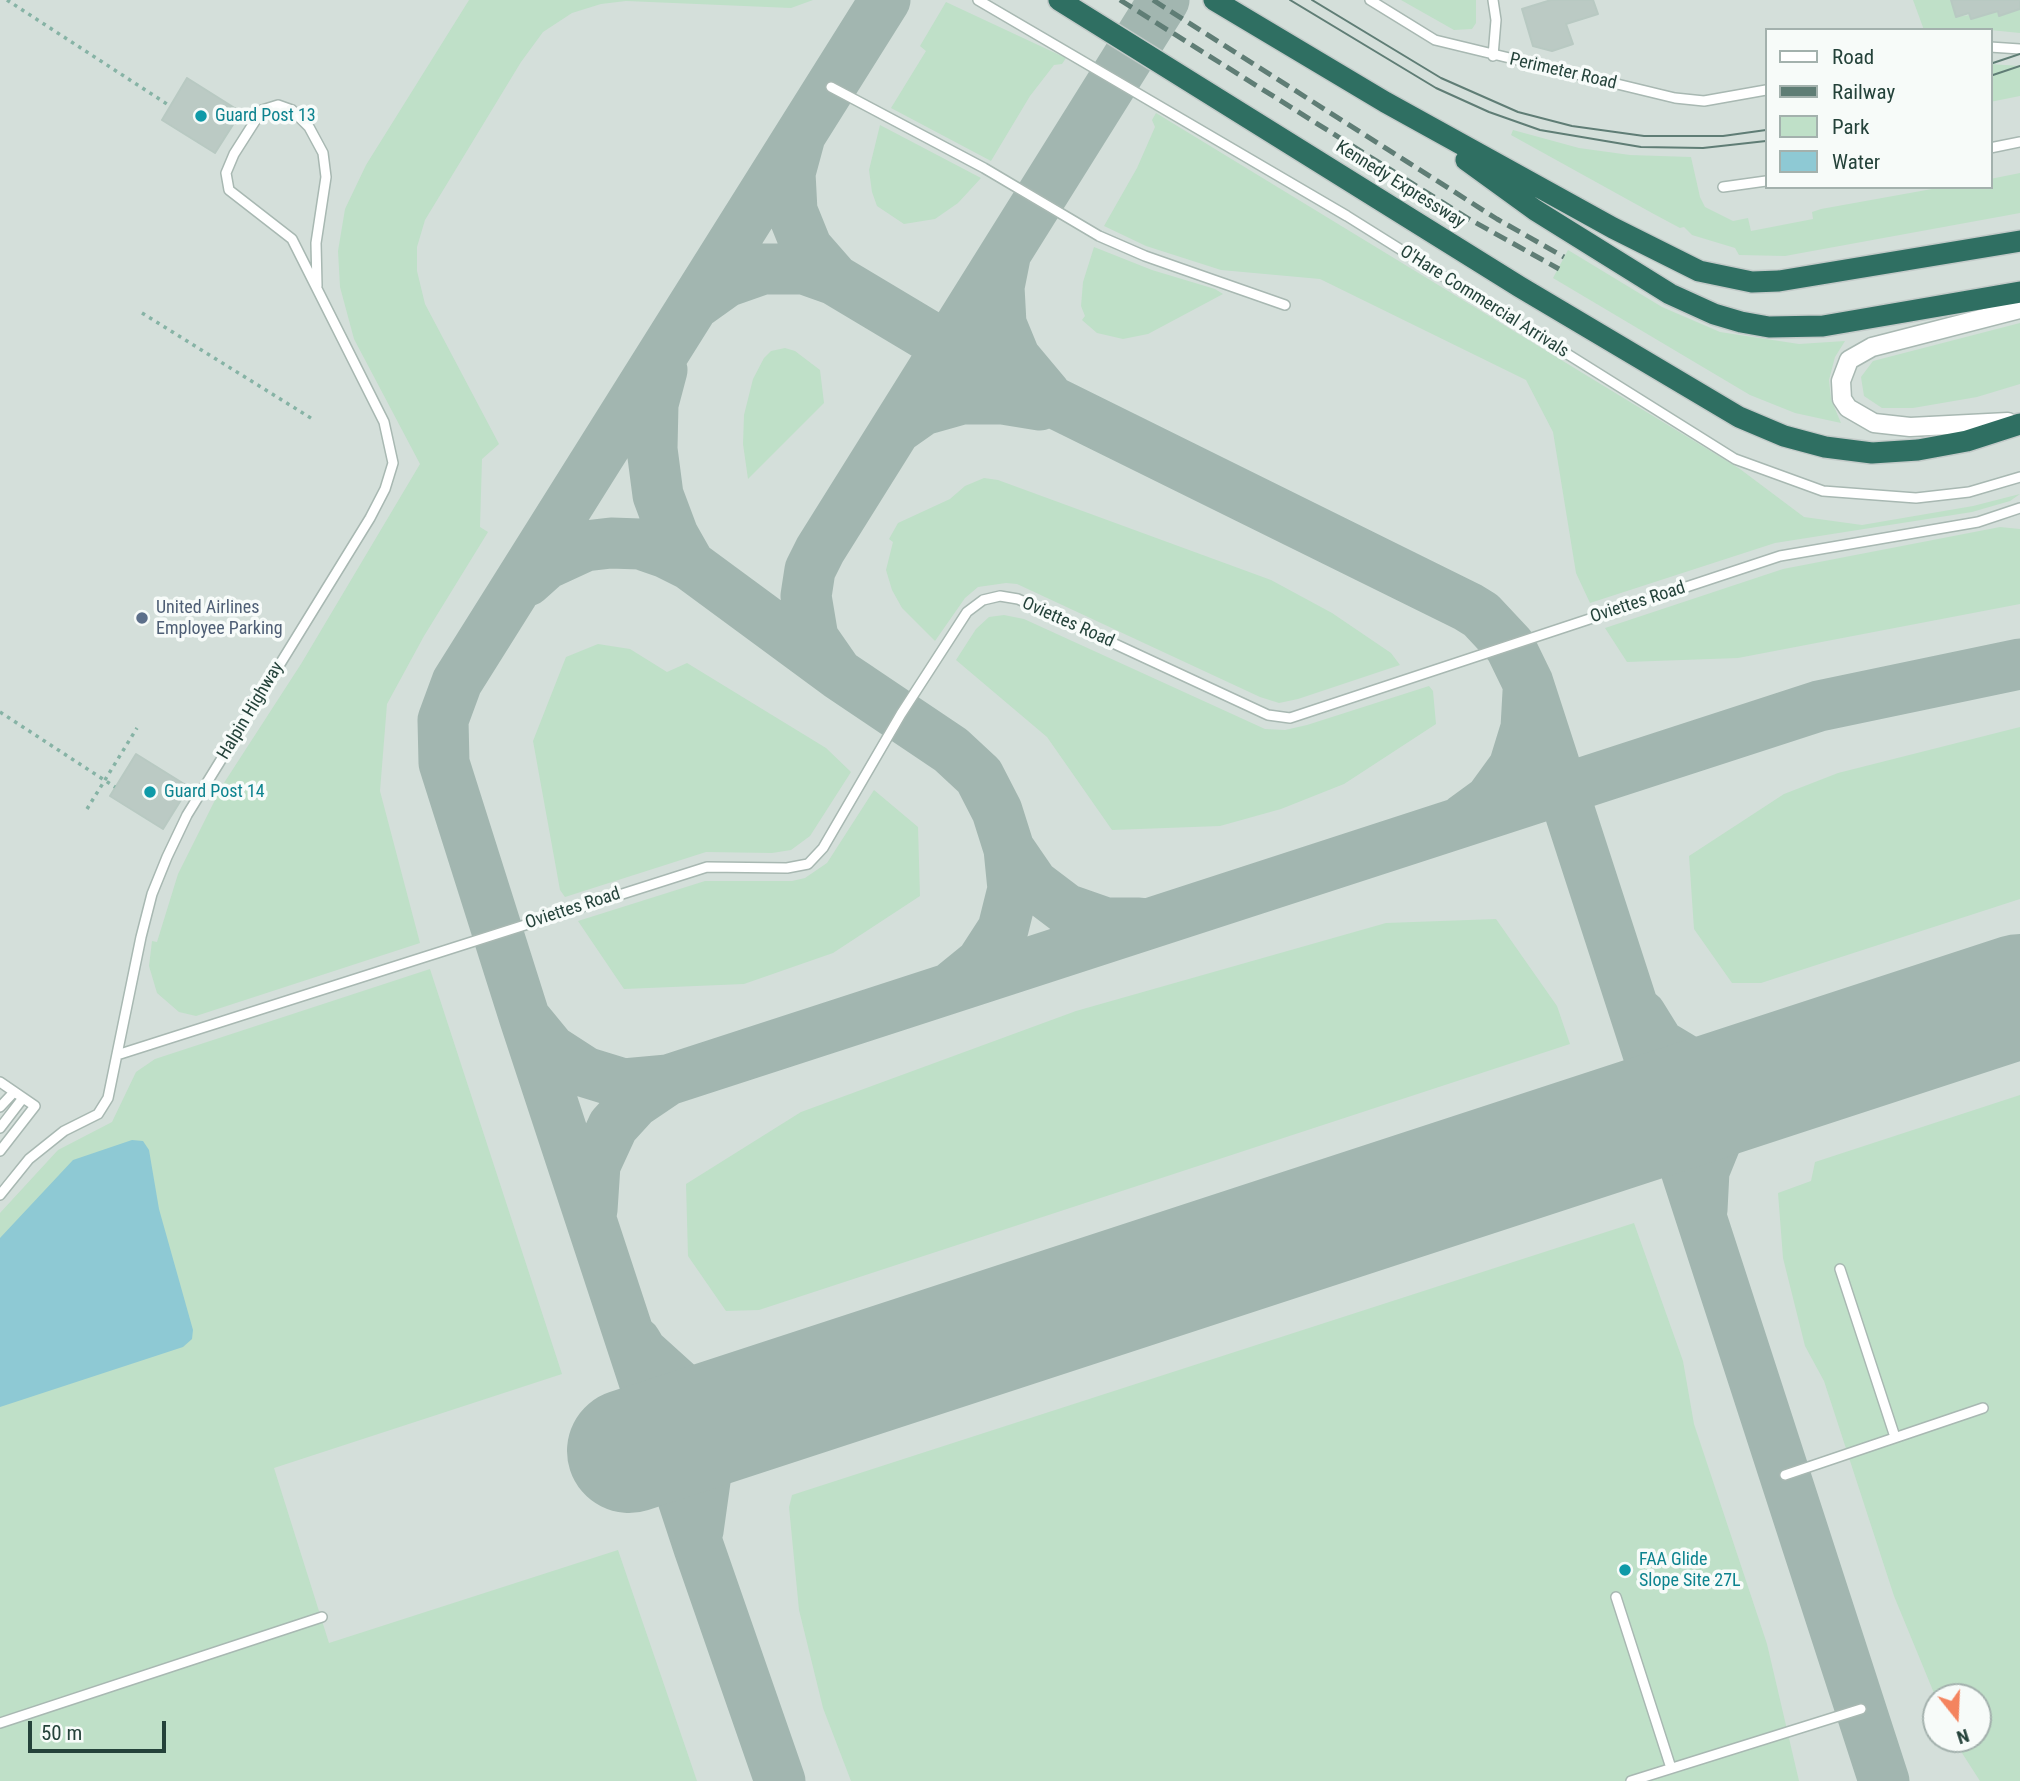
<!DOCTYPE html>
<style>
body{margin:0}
#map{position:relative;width:2020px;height:1781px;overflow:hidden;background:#e6efeb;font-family:"Roboto Condensed",sans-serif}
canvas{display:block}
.legend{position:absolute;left:1765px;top:28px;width:228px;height:161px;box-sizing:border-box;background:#f7fbf9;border:2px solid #a3b1ad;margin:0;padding:9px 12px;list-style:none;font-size:21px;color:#24423a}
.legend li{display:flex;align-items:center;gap:14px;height:35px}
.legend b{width:35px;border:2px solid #a3b1ad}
.north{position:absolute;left:1922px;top:1683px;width:70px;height:70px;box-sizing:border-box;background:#f7fbf9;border:2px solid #a3b1ad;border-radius:50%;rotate:162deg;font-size:19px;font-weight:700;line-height:28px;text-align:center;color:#24423a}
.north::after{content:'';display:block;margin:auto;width:24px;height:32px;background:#f4845f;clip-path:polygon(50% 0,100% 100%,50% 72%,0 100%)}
.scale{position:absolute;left:28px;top:1721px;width:138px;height:32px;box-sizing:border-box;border:4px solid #24423a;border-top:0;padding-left:9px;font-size:21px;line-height:24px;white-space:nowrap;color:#24423a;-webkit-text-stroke:5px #f7fbf9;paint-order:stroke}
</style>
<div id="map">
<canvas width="2020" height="1781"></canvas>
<ul class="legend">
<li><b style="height:9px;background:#fff"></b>Road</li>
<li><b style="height:9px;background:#5f7d75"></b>Railway</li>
<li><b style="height:19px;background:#bfe0c8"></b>Park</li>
<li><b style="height:19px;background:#8ec9d4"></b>Water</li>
</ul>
<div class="north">N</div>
<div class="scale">50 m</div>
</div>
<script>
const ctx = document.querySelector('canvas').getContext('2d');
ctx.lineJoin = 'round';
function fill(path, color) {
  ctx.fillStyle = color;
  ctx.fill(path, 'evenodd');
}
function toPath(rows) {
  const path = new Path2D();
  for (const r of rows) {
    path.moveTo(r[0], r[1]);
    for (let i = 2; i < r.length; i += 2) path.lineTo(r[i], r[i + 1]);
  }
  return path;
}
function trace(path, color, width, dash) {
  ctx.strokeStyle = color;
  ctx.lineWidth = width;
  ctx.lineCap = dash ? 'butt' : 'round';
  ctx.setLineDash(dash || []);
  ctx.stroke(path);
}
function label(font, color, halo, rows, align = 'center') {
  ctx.font = font + ' "Roboto Condensed",sans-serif';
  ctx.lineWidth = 7;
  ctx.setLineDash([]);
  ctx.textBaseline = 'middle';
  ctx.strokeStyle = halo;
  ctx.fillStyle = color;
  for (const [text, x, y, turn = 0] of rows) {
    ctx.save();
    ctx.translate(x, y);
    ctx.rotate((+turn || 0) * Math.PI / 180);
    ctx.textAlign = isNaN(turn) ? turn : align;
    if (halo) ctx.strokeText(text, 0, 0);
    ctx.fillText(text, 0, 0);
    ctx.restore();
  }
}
fill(toPath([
 [0,0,2020,0,2020,1781,0,1781],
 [1766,30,1990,30,1990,187,1766,187],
 [1936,1697,1978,1697,1978,1739,1936,1739]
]), '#d4dfda');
fill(toPath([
 [469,0,813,0,791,8,626,1,601,4,572,13,543,32,521,62,425,220,417,247,417,271,425,304,499,444,482,459,480,527,488,532,424,636,387,704,380,791,420,943,196,1016,179,1012,157,993,149,966,152,941,157,942,178,874,222,786,301,664,420,464,354,339,340,287,338,251,345,209,366,165],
 [1401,0,1476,0,1476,23,1472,29,1454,30],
 [1913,0,1951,0,1956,17,1998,11,2000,16,2020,9,2020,33,1990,30,1924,30],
 [946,2,1066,58,1062,64,1054,65,1030,96,991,161,891,108,926,51,920,46],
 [1990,64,2020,66,2020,96,1990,102],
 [1156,113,1740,469,1804,517,1862,525,1973,506,2020,494,2010,501,1972,512,1775,543,1590,603,1576,573,1553,432,1526,380,1320,279,1221,270,1146,246,1104,226,1137,168,1155,127,1152,120],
 [880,125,981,178,958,203,935,219,904,224,877,206,872,192,869,170],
 [1513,130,1579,148,1630,155,1691,157,1700,197,1705,207,1733,221,1748,218,1751,231,1813,219,1812,212,1821,209,1943,187,1990,187,1990,179,2020,173,2020,213,1785,256,1739,255,1735,248,1692,235,1684,227,1680,228,1652,213,1511,135],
 [1094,247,1152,270,1215,289,1223,294,1148,334,1123,339,1097,333,1082,320,1085,316,1081,306,1083,282],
 [1568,250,1662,307,1720,332,1799,344,1845,341,1835,357,1829,380,1831,399,1841,423,1795,413,1750,395,1553,278],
 [2020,323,2020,384,1977,397,1913,408,1882,408,1864,396,1861,377,1873,361],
 [785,348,795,351,820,370,824,403,748,479,743,444,744,415,753,379,764,358,771,351],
 [984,478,998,480,1271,580,1332,613,1391,653,1400,665,1298,699,1279,703,1260,697,1017,584,1006,583,978,587,965,598,935,641,902,608,892,590,886,570,893,542,889,539,898,523,950,499,965,486],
 [2000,527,2020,529,2020,604,1738,658,1627,662,1605,628,1783,569],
 [1004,615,1024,619,1265,729,1285,730,1307,725,1429,686,1433,691,1436,724,1344,784,1281,809,1220,826,1112,830,1047,737,956,660,976,629,989,617],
 [598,644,630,649,667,672,687,663,826,748,851,772,810,836,791,850,772,853,706,852,565,897,560,890,533,741,566,657],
 [2020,727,2020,899,1761,983,1732,983,1694,929,1689,856,1784,794,1838,773],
 [874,790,918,827,920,896,833,953,744,984,624,989,578,921,705,881,792,881,805,878,827,863],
 [1496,919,1557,1006,1570,1044,759,1310,726,1311,688,1256,686,1184,801,1112,1076,1011,1386,923],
 [430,969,562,1374,274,1468,329,1643,618,1550,697,1781,0,1781,0,1213,58,1150,112,1122,136,1072,155,1059],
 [2020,1095,2020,1781,1980,1781,1953,1739,1978,1739,1978,1697,1936,1698,1894,1596,1824,1381,1805,1346,1783,1258,1778,1193,1811,1181,1815,1162],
 [1634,1223,1683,1361,1694,1424,1767,1644,1799,1781,851,1781,823,1708,799,1610,789,1507,792,1495]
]), '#bfe0c8');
fill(toPath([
 [132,1140,143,1141,149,1150,159,1209,193,1330,192,1339,183,1347,0,1407,0,1238,73,1160]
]), '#8ec9d4');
trace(toPath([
 [800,136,790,173,792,211,807,248,835,280,947,347,1053,402,1468,607,1481,615,1510,646,1528,683,1884,1781],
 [1005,257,999,287,1001,324,1015,358,1046,395],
 [698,302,726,282,763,269,804,269,835,280],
 [662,370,653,404,652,449,658,495,673,535,690,565],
 [896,429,923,410,962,399,1003,399,1040,405],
 [527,581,546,564,585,546,611,543,640,544,666,553,690,565,838,674,951,750,979,776,997,811,1009,849,1013,889,1003,929,981,963,954,985],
 [859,688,838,674,813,638,806,596,810,570,820,550,1164,0],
 [1464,819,1490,800,1514,767,1526,728,1528,692],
 [1009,849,1033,884,1066,909,1106,923,1139,923],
 [1641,1015,1659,1044,1699,1068,1744,1078,1790,1072],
 [528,1022,551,1050,585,1072,624,1084,668,1080],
 [592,1210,595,1165,613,1126,634,1103,668,1080,1819,706,2020,664],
 [1702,1210,1704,1171,1721,1129,1740,1105,1763,1086,1790,1072],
 [636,1342,642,1352,684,1390,724,1403,768,1407],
 [698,1531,707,1467,732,1430,768,1407],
 [780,1781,699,1548,525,1019,444,763,443,720,457,682,885,0]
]), '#a2b6b0', 51);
trace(toPath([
 [629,1451,2020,996]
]), '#a2b6b0', 124);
const building = toPath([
 [1551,0,1593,0,1598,14,1566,24,1573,44,1552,51,1533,46,1522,9,1551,0],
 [1951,0,2020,0,2020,9,1999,16,1998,11,1971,19,1969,13,1956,17,1951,0],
 [187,78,241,112,215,153,162,120,187,78],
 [136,754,189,787,163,829,110,796,136,754]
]);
fill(building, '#bbcac4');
trace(building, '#b8c9c2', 2);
const lane = toPath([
 [978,0,1347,216,1735,459,1823,491,1916,498,1969,492,2020,477],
 [1370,0,1435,40,1675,98,1704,101,1766,90],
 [1493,0,1496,20,1493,56],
 [1990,47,2020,49],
 [831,87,984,168,1099,236,1145,256,1285,305],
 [1990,148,2020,142],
 [1723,187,1766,181],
 [117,1055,707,867,787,868,808,864,823,848,901,714,967,612,983,600,1000,596,1018,599,1268,715,1290,718,1780,556,1978,522,2020,508],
 [0,1082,35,1106,0,1151],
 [0,1107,14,1092],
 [0,1128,23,1098],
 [0,1195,29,1159,64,1131,98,1114,108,1098,141,937,152,894,167,857,187,815,370,518,385,489,393,463,384,422,292,239,229,190,226,173,234,154,262,110,278,105,292,110,309,127,323,153,326,177,316,243,317,286],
 [1840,1269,1895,1437],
 [1785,1475,1983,1408],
 [1616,1597,1671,1768],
 [0,1723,322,1617],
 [1631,1781,1861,1709]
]);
const street = toPath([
 [2008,422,1910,427,1874,423,1848,408,1842,399,1841,381,1849,360,1872,347,2020,309]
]);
const highway = toPath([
 [1059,0,1520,287,1739,417,1784,436,1825,447,1872,453,1918,450,1967,441,2020,424],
 [1214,0,1385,102,1613,228,1699,271,1752,282,1779,281,2020,241],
 [1466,160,1535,210,1670,294,1714,314,1741,322,1769,327,1823,326,2020,292]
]);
trace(lane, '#a8b8b2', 12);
trace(street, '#a8b8b2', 21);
trace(highway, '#c2cac8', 24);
trace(toPath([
 [7,0,170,106],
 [142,313,314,420],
 [0,712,115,787],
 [87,809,137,728]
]), '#86b3a5', 3.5, [3.5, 5]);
trace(lane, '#fff', 9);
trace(street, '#fff', 18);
trace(highway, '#2f6f62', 21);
trace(toPath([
 [1290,0,1436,88,1489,112,1540,130,1641,147,1703,148,1766,141],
 [1312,0,1441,78,1518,112,1572,126,1644,136,1723,136,1766,130],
 [1990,64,2020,54],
 [1990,76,2020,66]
]), '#5f7d75', 2);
trace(toPath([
 [1120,0,1469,219,1559,269],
 [1153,0,1497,219,1564,257]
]), '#5f7d75', 5, [14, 7]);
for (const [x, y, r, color] of [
 [201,116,7,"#0f9aa8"],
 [142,618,7,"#5c6f8a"],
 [150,792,7,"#0f9aa8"],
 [1625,1570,7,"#0f9aa8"]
]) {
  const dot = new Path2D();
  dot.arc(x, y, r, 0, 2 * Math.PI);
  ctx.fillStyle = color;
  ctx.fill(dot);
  trace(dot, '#f7fbf9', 2.5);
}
label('18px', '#24423a', '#f7fbf9', [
 ["Perimeter Road",1563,72,13],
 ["Kennedy Expressway",1400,185,32],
 ["O'Hare Commercial Arrivals",1484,302,32],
 ["Oviettes Road",1638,603,-18],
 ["Oviettes Road",1068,623,24],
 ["Halpin Highway",251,711,-59],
 ["Oviettes Road",573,909,-18]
]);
label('18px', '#0d838f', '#f7fbf9', [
 ["Guard Post 13",215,116],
 ["Guard Post 14",164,792],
 ["FAA Glide",1639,1560],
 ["Slope Site 27L",1639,1581]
], 'left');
label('18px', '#4e5e75', '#f7fbf9', [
 ["United Airlines",156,608],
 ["Employee Parking",156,629]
], 'left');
</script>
